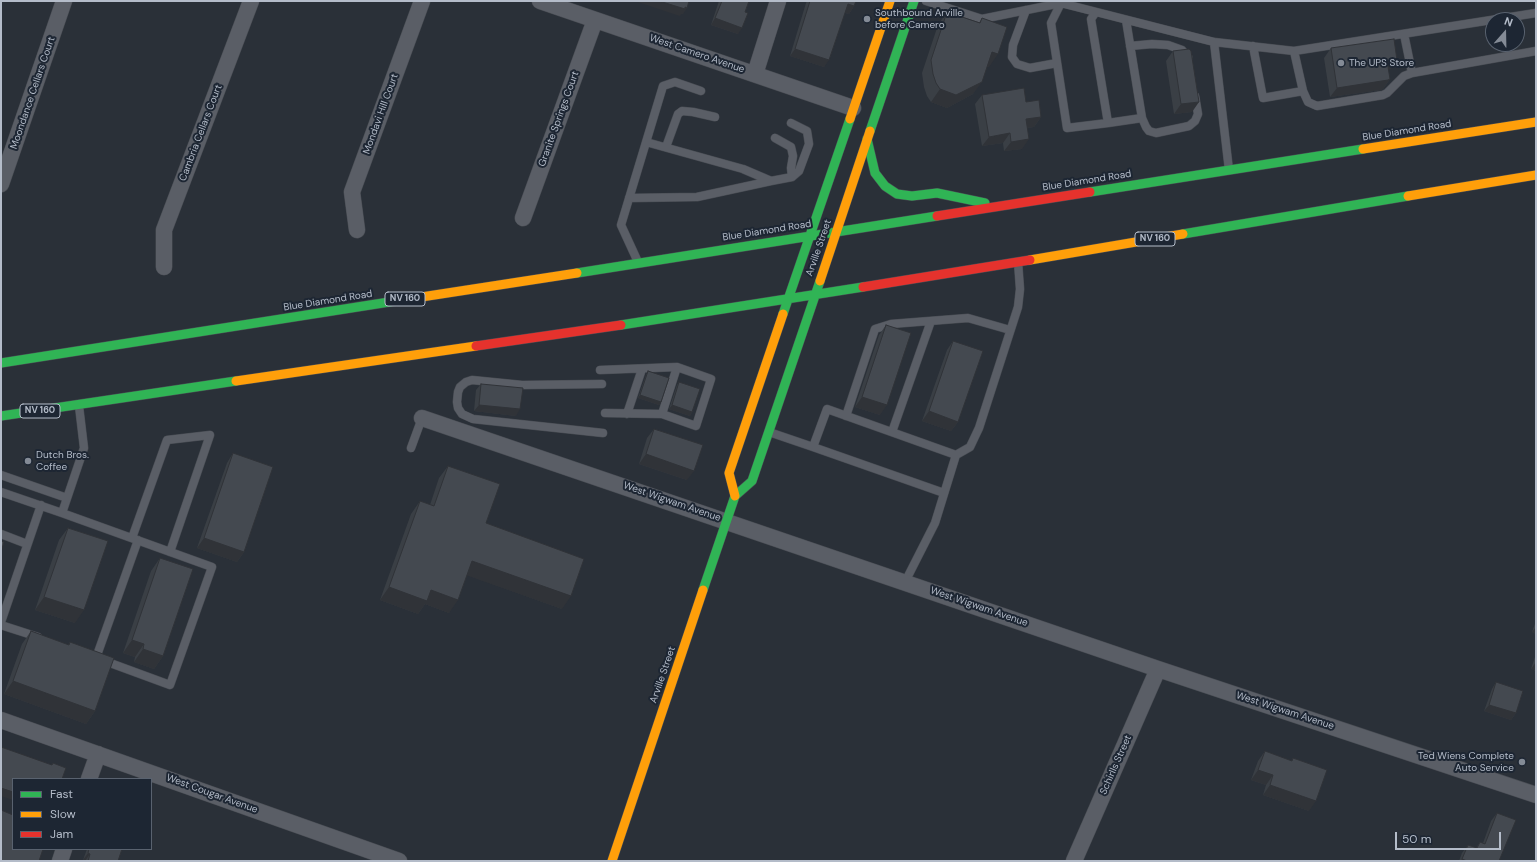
<!DOCTYPE html>
<style>
body{margin:0}
#map{position:relative;width:1537px;height:862px;overflow:hidden;background:#2a3038;font-family:"DM Sans",sans-serif}
canvas{display:block}
.frame{position:absolute;inset:0;border:2px solid #b4bcc9;pointer-events:none}
.legend{position:absolute;left:12px;top:778px;width:140px;height:72px;box-sizing:border-box;background:#1d2633;border:1px solid #59626f;margin:0;padding:5px 7px;list-style:none;font-size:12px;color:#b4bcc9}
.legend li{display:flex;align-items:center;gap:8px;height:20px}
.legend b{width:20px;border:1px solid #59626f}
.north{position:absolute;left:1485px;top:12px;width:40px;height:40px;box-sizing:border-box;background:#1d2633;border:1px solid #59626f;border-radius:50%;rotate:20deg;font-size:11px;font-weight:700;line-height:16px;text-align:center;color:#b4bcc9}
.north::after{content:'';display:block;margin:auto;width:14px;height:18px;background:#848b96;clip-path:polygon(50% 0,100% 100%,50% 72%,0 100%)}
.scale{position:absolute;left:1395px;top:832px;width:106px;height:18px;box-sizing:border-box;border:2px solid #b4bcc9;border-top:0;padding-left:5px;font-size:12px;line-height:14px;white-space:nowrap;color:#b4bcc9;-webkit-text-stroke:3px #1d2633;paint-order:stroke}
</style>
<div id="map">
<canvas width="1537" height="862"></canvas>
<div class="frame"></div>
<ul class="legend">
<li><b style="height:5px;background:#30b455"></b>Fast</li>
<li><b style="height:5px;background:#ff9f0a"></b>Slow</li>
<li><b style="height:5px;background:#e5322d"></b>Jam</li>
</ul>
<div class="north">N</div>
<div class="scale">50 m</div>
</div>
<script>
const ctx = document.querySelector('canvas').getContext('2d');
ctx.lineJoin = 'round';
function toPath(rows) {
  const path = new Path2D();
  for (const r of rows) {
    path.moveTo(r[0], r[1]);
    for (let i = 2; i < r.length; i += 2) path.lineTo(r[i], r[i + 1]);
  }
  return path;
}
function trace(path, color, width, dash) {
  ctx.strokeStyle = color;
  ctx.lineWidth = width;
  ctx.lineCap = dash ? 'butt' : 'round';
  ctx.setLineDash(dash || []);
  ctx.stroke(path);
}
function fill(path, color) {
  ctx.fillStyle = color;
  ctx.fill(path, 'evenodd');
}
function label(font, color, halo, rows, align = 'center') {
  ctx.font = font + ' "DM Sans",sans-serif';
  ctx.lineWidth = 4;
  ctx.setLineDash([]);
  ctx.textBaseline = 'middle';
  ctx.strokeStyle = halo;
  ctx.fillStyle = color;
  for (const [text, x, y, turn = 0] of rows) {
    ctx.save();
    ctx.translate(x, y);
    ctx.rotate((+turn || 0) * Math.PI / 180);
    ctx.textAlign = isNaN(turn) ? turn : align;
    if (halo) ctx.strokeText(text, 0, 0);
    ctx.fillText(text, 0, 0);
    ctx.restore();
  }
}
const lane = toPath([
 [926,1,982,19,1061,3,1214,42,1294,51,1536,13],
 [1062,1,1051,23,1067,128,1108,123,1091,19,1096,12],
 [1026,10,1013,45,1012,57,1017,64,1030,68,1057,63],
 [1404,34,1412,73,1536,51],
 [1214,42,1229,170],
 [1130,46,1152,44,1168,45,1182,50,1188,57],
 [1253,46,1263,98,1303,91,1294,51],
 [1303,91,1308,102,1317,106,1383,95,1387,93,1404,76,1412,73],
 [1142,118,1146,127,1149,131,1156,133,1189,126,1195,121,1198,114,1195,96],
 [1108,123,1142,118,1126,20],
 [775,138,791,147,793,156,791,168,792,177],
 [666,147,678,114,682,111,693,112,715,117],
 [771,181,792,177,799,171,809,144,807,131,791,123],
 [629,198,697,197,771,181,743,169,646,142],
 [638,262,621,225,663,86,675,82,701,91],
 [600,370,677,367,662,414,605,413],
 [602,384,522,385,472,380,466,382,460,387,458,392,457,402,458,408,462,414,473,419,603,433],
 [627,414,642,369],
 [662,414,696,426,711,379,677,367],
 [846,416,875,329,891,324,968,318,1010,330],
 [769,432,813,447],
 [892,432,931,321],
 [411,448,422,418],
 [1,475,67,498],
 [1,492,62,513,84,448,79,406],
 [944,493,813,447,827,409,956,455],
 [62,513,212,567,170,685,102,660],
 [1,534,27,544],
 [132,538,167,440,210,435,170,552],
 [905,582,935,523,956,455,970,447,979,428,1018,307,1020,289,1018,262],
 [1,622,41,505],
 [1,625,38,637],
 [92,656,96,658,138,540]
]);
const street = toPath([
 [540,1,853,108],
 [755,74,778,1],
 [1,184,64,1],
 [523,218,595,20],
 [357,230,352,192,422,1],
 [164,267,164,230,251,1],
 [422,418,1158,669,1536,795],
 [1,720,399,861],
 [89,779,98,754],
 [60,861,64,849],
 [1074,861,1158,669]
]);
const fast = toPath([
 [870,131,914,1],
 [867,139,875,173,885,186,897,194,912,196,937,193,985,203],
 [1090,192,1363,149],
 [1183,234,1408,196],
 [577,273,937,216],
 [783,314,850,119],
 [621,325,863,287],
 [1,363,402,300],
 [1,416,236,381],
 [703,590,735,496,752,481,820,281]
]);
const slow = toPath([
 [850,119,890,1],
 [1363,149,1536,122],
 [1408,196,1536,175],
 [1030,260,1183,234],
 [820,281,870,131],
 [402,300,577,273],
 [236,381,476,346],
 [735,496,729,473,783,314],
 [612,861,703,590]
]);
const jam = toPath([
 [937,216,1090,192],
 [863,287,1030,260],
 [476,346,621,325]
]);
trace(lane, '#484c53', 9);
trace(street, '#484c53', 17);
trace(fast, '#484c53', 10);
trace(slow, '#484c53', 10);
trace(jam, '#484c53', 10);
trace(lane, '#5a5e66', 8);
trace(street, '#5a5e66', 16);
trace(fast, '#30b455', 9);
trace(slow, '#ff9f0a', 9);
trace(jam, '#e5322d', 9);
fill(toPath([
 [719,1,749,1,738,34,711,25],
 [807,1,856,1,854,6,849,14,845,13,824,67,790,56,806,3],
 [947,12,979,23,982,18,989,67,987,66,973,94,947,108,931,102,927,96,924,87,922,73,938,25],
 [1331,48,1397,60,1390,69,1388,70,1390,79,1383,89,1381,90,1330,97,1324,58],
 [1173,51,1192,112,1174,114,1166,61],
 [982,95,1026,102,1041,117,1034,127,1027,128,1022,149,1004,151,1003,143,982,146,975,104],
 [886,325,880,415,855,407,879,335],
 [953,341,958,422,951,431,922,421,947,350],
 [648,371,661,402,659,405,638,398,646,375],
 [679,382,692,412,690,416,669,409,677,385],
 [481,384,516,416,474,411,476,390],
 [654,429,687,480,639,464,647,438],
 [233,453,244,552,237,562,197,548,227,463],
 [448,466,486,523,562,609,467,575,449,613,425,604,418,614,380,600,411,514,420,501,430,505,439,478],
 [68,528,75,623,35,610,59,540],
 [160,558,163,656,154,669,134,662,135,657,123,653,151,571],
 [1536,621,1536,634,1532,632],
 [31,631,68,645,70,642,95,711,86,724,4,694,22,644],
 [1536,654,1536,671,1531,669],
 [1496,682,1516,713,1511,720,1484,711,1492,689],
 [1265,751,1291,761,1293,758,1309,811,1263,795,1266,785,1251,780,1258,761],
 [1497,813,1499,861,1459,861,1462,853,1468,845,1476,848,1480,842,1483,843,1491,821],
 [87,849,122,849,118,861,85,861,83,860]
]), '#3a3f45');
fill(toPath([
 [635,1,659,1,687,8,683,14,681,14,680,16],
 [848,4,854,6,849,14,842,12],
 [715,18,742,28,738,34,711,25],
 [795,49,829,60,824,67,790,56],
 [992,52,998,54,989,67,983,65],
 [1397,60,1390,69,1380,71,1387,61],
 [1390,79,1383,89,1381,90,1330,97,1337,88],
 [982,82,973,94,947,108,931,102,940,89],
 [1199,102,1192,112,1174,114,1181,104],
 [1041,117,1034,127,1019,129,1026,119],
 [1010,133,1003,143,982,146,989,137],
 [1029,139,1022,149,1004,151,1011,142],
 [640,395,661,402,659,405,638,398],
 [862,397,887,405,880,415,855,407],
 [479,405,520,409,516,416,474,411],
 [672,405,692,412,690,416,669,409],
 [929,411,958,422,951,431,922,421],
 [646,454,694,471,687,480,639,464],
 [204,538,244,552,237,562,197,548],
 [472,561,571,596,562,609,463,574],
 [389,587,431,590,458,600,449,613,425,604,418,614,380,600],
 [44,597,84,610,75,623,35,610],
 [1536,627,1536,634,1532,632],
 [132,640,144,644,135,657,123,653],
 [143,649,163,656,154,669,134,662],
 [1536,662,1536,671,1531,669],
 [13,681,95,711,86,724,4,694],
 [1489,705,1516,713,1511,720,1484,711],
 [1258,770,1273,775,1266,785,1251,780],
 [1270,785,1316,801,1309,811,1263,795],
 [1,788,13,792,13,800,1,796],
 [88,853,90,854,85,861,83,860],
 [1462,859,1467,861,1461,861]
]), '#303338');
const building = toPath([
 [659,1,689,1,687,8,685,7,685,9,659,1],
 [722,1,749,1,745,12,748,13,742,28,715,18,722,1],
 [810,1,856,1,854,6,848,4,829,60,795,49,810,1],
 [947,12,980,23,982,18,1007,27,998,54,992,52,982,82,956,95,940,89,936,83,933,74,931,60,947,12],
 [1394,39,1397,60,1387,61,1390,79,1388,80,1337,88,1331,48,1394,39],
 [1189,49,1191,51,1199,102,1181,104,1173,51,1189,49],
 [1024,88,1026,102,1039,100,1041,117,1026,119,1029,139,1011,142,1010,133,989,137,982,95,1024,88],
 [886,325,911,333,887,405,862,397,886,325],
 [953,341,983,351,958,422,929,411,953,341],
 [648,371,669,378,661,402,640,395,648,371],
 [679,382,700,389,692,412,672,405,679,382],
 [481,384,523,388,520,409,479,405,481,384],
 [654,429,703,445,694,471,646,454,654,429],
 [233,453,273,467,244,552,204,538,233,453],
 [448,466,500,484,486,523,584,559,571,596,472,561,458,600,431,590,427,601,389,587,420,501,434,506,448,466],
 [68,528,108,541,84,610,44,597,68,528],
 [1,541,4,542,1,552,1,541],
 [160,558,193,569,163,656,143,649,144,644,132,640,160,558],
 [31,631,69,645,70,642,114,658,95,711,13,681,31,631],
 [1496,682,1523,691,1516,713,1489,705,1496,682],
 [1,747,52,765,53,763,66,768,62,779,13,779,13,792,1,788,1,747],
 [1265,751,1292,761,1293,758,1327,770,1316,801,1270,785,1273,775,1258,770,1265,751],
 [1,810,13,815,13,849,43,849,39,861,4,861,1,860,1,810],
 [1497,813,1516,820,1499,861,1467,861,1462,859,1468,845,1477,848,1480,842,1485,844,1497,813],
 [89,849,122,849,118,861,88,861,90,854,88,853,89,849]
]);
fill(building, '#444950');
trace(building, '#303338', 1);
for (const [x, y, r, color] of [
 [867,19,4,"#848b96"],
 [1341,63,4,"#848b96"],
 [28,461,4,"#848b96"],
 [1522,762,4,"#848b96"]
]) {
  const dot = new Path2D();
  dot.arc(x, y, r, 0, 2 * Math.PI);
  ctx.fillStyle = color;
  ctx.fill(dot);
  trace(dot, '#1d2633', 1.5);
}
for (const [x, y, w] of [
 [1155,239,40],
 [405,299,40],
 [40,411,40]
]) {
  const box = new Path2D();
  box.roundRect(x - w / 2, y - 7, w, 14, 3);
  ctx.fillStyle = '#1d2633';
  ctx.fill(box);
  trace(box, '#b4bcc9', 1);
}
label('bold 9px', '#b4bcc9', null, [
 ["NV 160",1155,239],
 ["NV 160",405,299],
 ["NV 160",40,411]
]);
label('10px', '#b4bcc9', '#1d2633', [
 ["Southbound Arville",875,13],
 ["before Camero",875,25],
 ["The UPS Store",1349,63],
 ["Dutch Bros.",36,455],
 ["Coffee",36,467],
 ["Ted Wiens Complete",1514,756,"right"],
 ["Auto Service",1514,768,"right"]
], 'left');
label('10px', '#b4bcc9', '#1d2633', [
 ["West Camero Avenue",697,54,19],
 ["Moondance Cellars Court",33,93,-71],
 ["Mondavi Hill Court",381,114,-70],
 ["Granite Springs Court",559,119,-70],
 ["Blue Diamond Road",1407,131,-9],
 ["Cambria Cellars Court",201,133,-69],
 ["Blue Diamond Road",1087,181,-9],
 ["Blue Diamond Road",767,231,-9],
 ["Arville Street",819,248,-71],
 ["Blue Diamond Road",328,301,-9],
 ["West Wigwam Avenue",672,502,19],
 ["West Wigwam Avenue",979,607,19],
 ["Arville Street",663,675,-71],
 ["West Wigwam Avenue",1285,711,18],
 ["Schirlls Street",1116,765,-66],
 ["West Cougar Avenue",212,794,20]
]);
</script>
